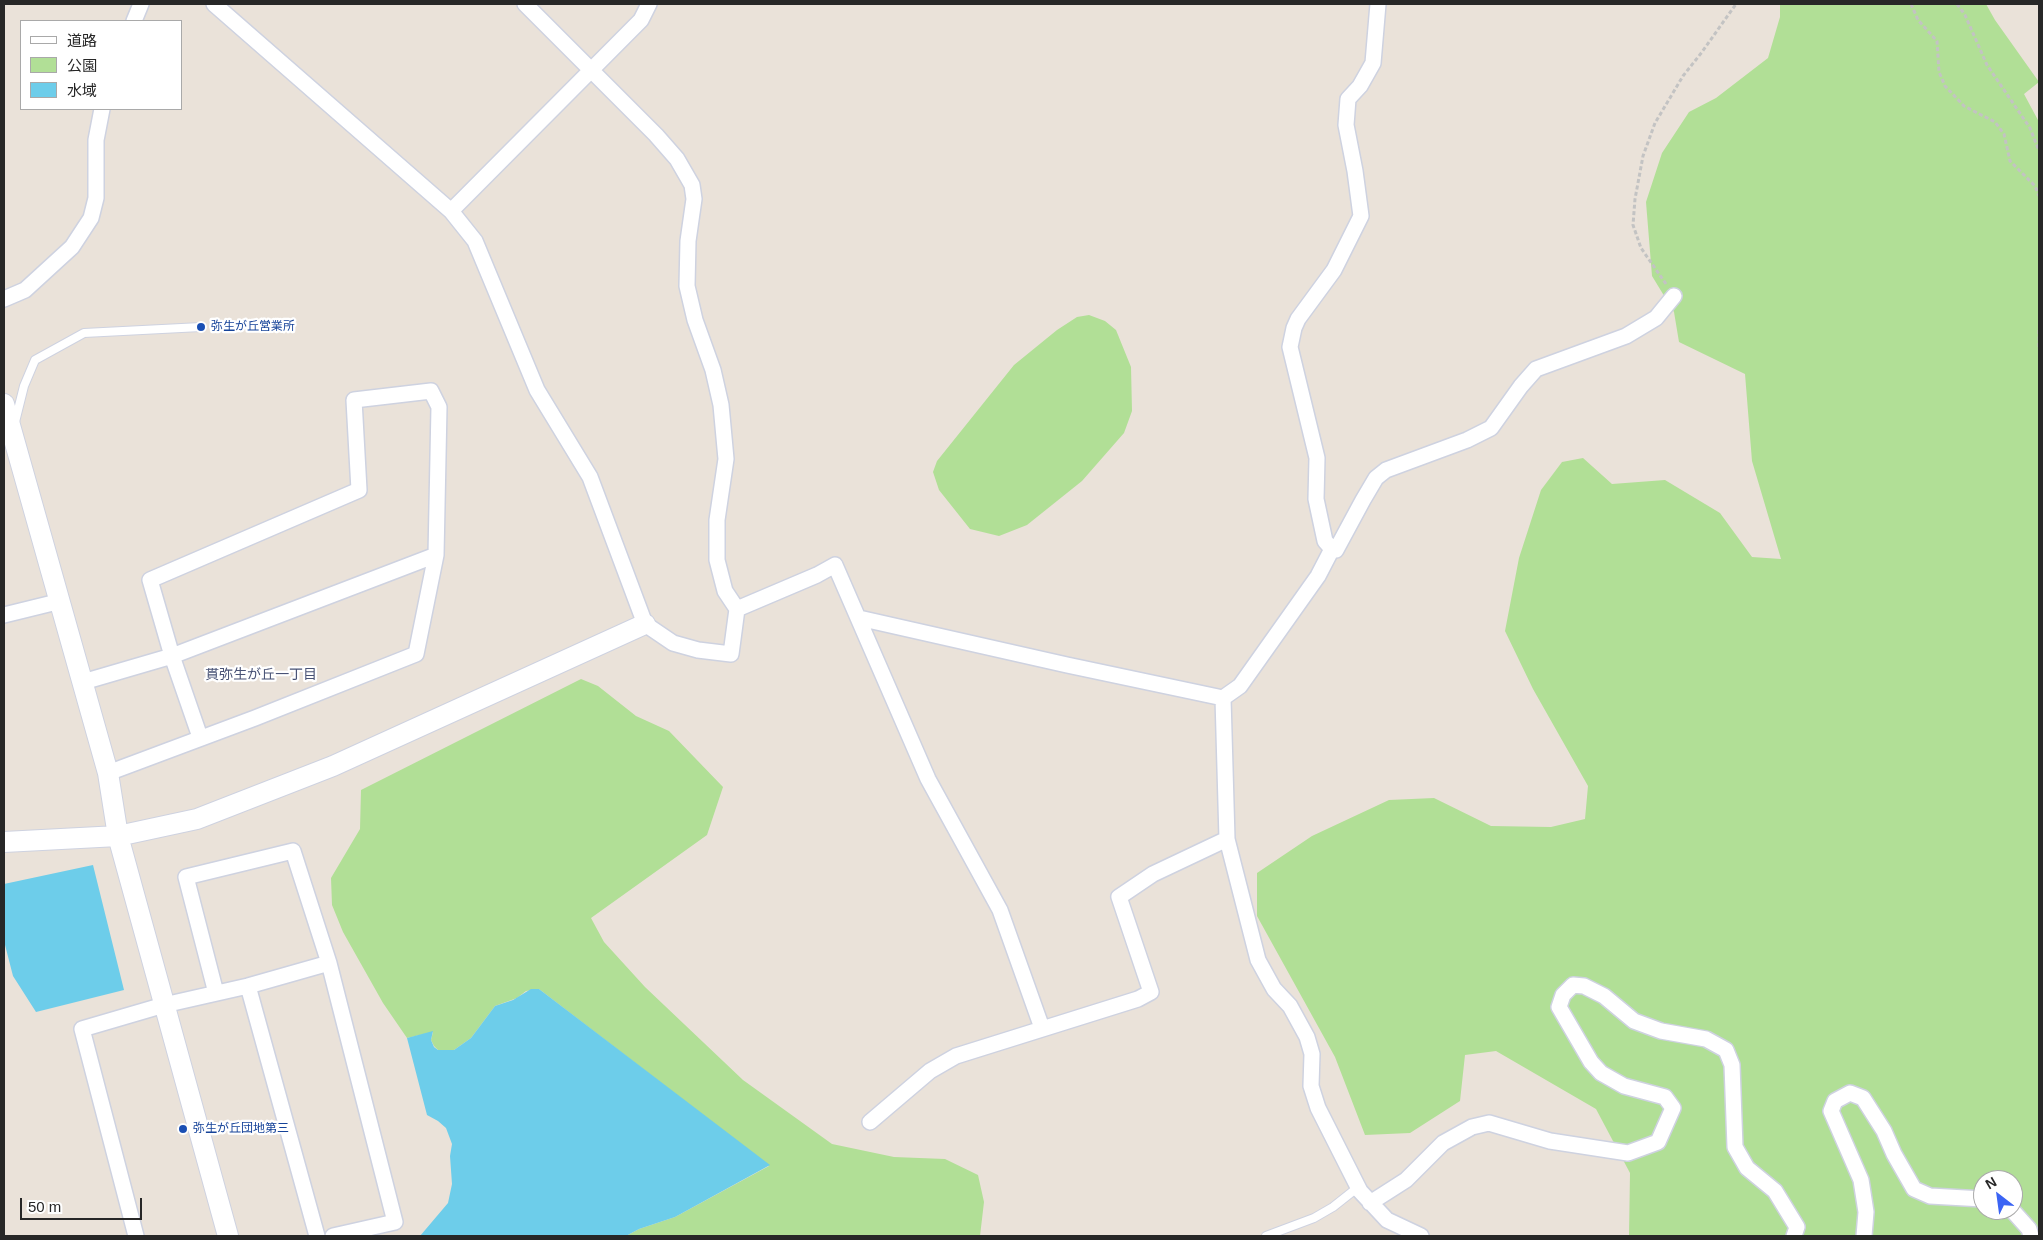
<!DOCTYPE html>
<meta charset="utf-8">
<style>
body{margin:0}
#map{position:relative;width:2043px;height:1240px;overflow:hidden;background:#eae2d9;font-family:Helvetica,"Noto Sans JP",sans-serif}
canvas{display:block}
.frame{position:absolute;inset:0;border:5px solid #272727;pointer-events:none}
.legend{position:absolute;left:20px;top:20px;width:162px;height:90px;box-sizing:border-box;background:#fff;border:1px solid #a9a9a9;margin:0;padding:6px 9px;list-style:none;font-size:15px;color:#272727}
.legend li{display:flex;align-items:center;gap:10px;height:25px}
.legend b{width:25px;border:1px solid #a9a9a9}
.north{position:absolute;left:1973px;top:1170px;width:50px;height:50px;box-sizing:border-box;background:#fff;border:1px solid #a9a9a9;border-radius:50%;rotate:330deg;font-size:14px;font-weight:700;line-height:20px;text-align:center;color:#272727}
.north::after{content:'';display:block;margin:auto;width:18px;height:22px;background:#3b64f4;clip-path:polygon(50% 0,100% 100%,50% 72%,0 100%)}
.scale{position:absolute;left:20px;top:1198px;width:122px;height:22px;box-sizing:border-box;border:2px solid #272727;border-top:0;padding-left:6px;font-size:15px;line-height:18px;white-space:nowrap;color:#272727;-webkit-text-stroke:4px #fff;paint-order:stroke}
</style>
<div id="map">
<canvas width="2043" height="1240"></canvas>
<div class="frame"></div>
<ul class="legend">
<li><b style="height:6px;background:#fff"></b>道路</li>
<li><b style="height:14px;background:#b1df96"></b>公園</li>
<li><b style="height:14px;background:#6dcdea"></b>水域</li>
</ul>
<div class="north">N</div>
<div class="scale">50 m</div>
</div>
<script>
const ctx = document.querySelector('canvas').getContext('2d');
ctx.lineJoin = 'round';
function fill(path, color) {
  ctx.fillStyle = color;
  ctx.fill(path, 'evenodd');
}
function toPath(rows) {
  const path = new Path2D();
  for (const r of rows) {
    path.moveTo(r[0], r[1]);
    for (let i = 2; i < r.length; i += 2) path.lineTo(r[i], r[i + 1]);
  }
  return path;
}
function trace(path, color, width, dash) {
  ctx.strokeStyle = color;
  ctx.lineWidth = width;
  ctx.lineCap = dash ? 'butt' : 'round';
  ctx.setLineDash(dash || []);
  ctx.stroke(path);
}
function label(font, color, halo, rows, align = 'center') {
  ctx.font = font + ' Helvetica,"Noto Sans JP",sans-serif';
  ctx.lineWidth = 4.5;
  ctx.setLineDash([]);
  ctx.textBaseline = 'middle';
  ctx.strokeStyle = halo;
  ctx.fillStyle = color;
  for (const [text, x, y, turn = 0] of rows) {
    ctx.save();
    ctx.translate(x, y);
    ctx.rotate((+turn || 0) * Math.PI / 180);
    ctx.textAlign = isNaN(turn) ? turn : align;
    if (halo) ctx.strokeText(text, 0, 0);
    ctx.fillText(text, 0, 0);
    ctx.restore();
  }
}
fill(toPath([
 [1780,4,1986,4,1995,20,2039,82,2024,94,2039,122,2039,1236,1629,1236,1630,1173,1596,1109,1496,1051,1465,1055,1460,1101,1410,1133,1365,1135,1335,1057,1257,916,1257,873,1312,836,1389,800,1434,798,1491,826,1551,827,1585,819,1588,786,1533,689,1505,631,1519,558,1541,490,1562,462,1583,458,1612,484,1665,480,1720,513,1752,557,1781,559,1752,461,1745,374,1679,342,1674,312,1652,276,1646,202,1662,153,1689,112,1716,98,1768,58,1780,17],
 [1983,1180,2013,1180,2013,1210,1983,1210],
 [1089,315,1105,321,1116,330,1131,367,1132,411,1124,433,1082,481,1027,525,999,536,970,529,939,490,933,472,937,461,1014,365,1057,330,1077,317],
 [581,679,598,686,636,716,669,731,723,787,707,835,591,918,604,942,645,987,743,1080,832,1144,894,1157,945,1159,978,1175,984,1202,980,1236,626,1236,639,1229,675,1217,769,1166,539,989,526,991,517,998,495,1006,471,1038,454,1050,438,1050,434,1046,431,1040,433,1032,407,1038,383,1003,343,932,332,905,331,878,360,829,361,790]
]), '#b1df96');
fill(toPath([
 [93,865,124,990,36,1012,13,976,4,941,4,884],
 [531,989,539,989,770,1165,675,1217,639,1229,626,1236,420,1236,448,1203,452,1184,450,1156,452,1144,446,1128,438,1121,427,1115,407,1038,433,1031,431,1040,434,1047,438,1050,454,1050,471,1038,495,1006,513,1000]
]), '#6dcdea');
const lane = toPath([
 [15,422,24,386,35,360,84,333,201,327],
 [1266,1236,1314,1218,1333,1207,1357,1188]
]);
const street = toPath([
 [214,4,451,211,475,241,537,390,590,477,645,624,673,643,698,650,731,654,737,609,725,591,717,560,717,520,726,459,721,405,713,370,695,320,687,286,688,241,694,199,692,185,677,159,656,135,525,4],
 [134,21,141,4],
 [451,211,641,20,649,4],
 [4,299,25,290,72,247,91,218,96,198,96,140,102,109],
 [1332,549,1336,550,1363,500,1376,478,1386,470,1467,440,1491,428,1521,386,1536,369,1626,336,1656,318,1674,296],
 [737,609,817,575,835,565,928,779,1000,910,1042,1028],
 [4,615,61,601],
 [859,618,1067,665,1223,698,1240,686,1318,576,1332,549,1325,541,1316,499,1317,458,1290,347,1294,328,1298,319,1334,270,1361,216,1355,171,1346,125,1348,99,1360,86,1373,63,1378,4],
 [83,682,172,656,436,555],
 [1223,698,1227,839,1258,960,1274,989,1290,1006,1307,1037,1312,1054,1311,1086,1318,1108,1360,1191,1387,1220,1421,1236],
 [108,773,255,718,416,654,436,555,439,407,431,391,354,400,359,490,150,580,172,656,200,737],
 [248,986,317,1236],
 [216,993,186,877,293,851,329,963],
 [870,1122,930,1071,956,1056,1138,999,1151,992,1119,897,1153,874,1227,839],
 [1370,1203,1406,1180,1443,1143,1472,1127,1489,1123,1550,1141,1628,1153,1658,1142,1673,1108,1665,1097,1624,1086,1601,1073,1591,1062,1559,1007,1563,995,1573,985,1584,986,1604,996,1634,1021,1661,1031,1706,1039,1726,1050,1732,1065,1735,1147,1747,1168,1775,1191,1797,1227,1794,1236],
 [2012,1210,2029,1229,2031,1236],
 [136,1236,82,1029,164,1005,248,986,329,963,395,1222,333,1236],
 [1864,1236,1866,1212,1861,1180,1831,1111,1835,1101,1850,1093,1863,1098,1884,1131,1894,1154,1914,1189,1930,1196,1983,1199]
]);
const secondary = toPath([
 [4,404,108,773,118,836,228,1236],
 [4,842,118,836,197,819,333,766,645,624]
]);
trace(lane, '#ced2e0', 10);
trace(street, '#ced2e0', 18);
trace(secondary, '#ced2e0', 22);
trace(toPath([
 [1911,4,1918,20,1937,41,1939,72,1945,86,1964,106,1995,122,2004,134,2010,161,2035,186,2039,196],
 [1957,4,1965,15,1987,65,2030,128,2039,151],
 [1666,284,1641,248,1633,225,1635,199,1643,156,1655,123,1683,76,1702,52,1736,4],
 [2039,330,2039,350]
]), '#c3c3c3', 3, [4, 2.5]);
trace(lane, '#fff', 8);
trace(street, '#fff', 15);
trace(secondary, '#fff', 20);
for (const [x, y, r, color] of [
 [201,327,5,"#1a4fb4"],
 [183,1129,5,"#1a4fb4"]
]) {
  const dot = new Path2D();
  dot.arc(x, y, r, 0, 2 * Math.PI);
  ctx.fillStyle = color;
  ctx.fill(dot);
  trace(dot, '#fff', 2);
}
label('12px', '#164399', '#fff', [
 ["弥生が丘営業所",211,327],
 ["弥生が丘団地第三",193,1129]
], 'left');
label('14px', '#495376', '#fff', [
 ["貫弥生が丘一丁目",261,675]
]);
</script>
